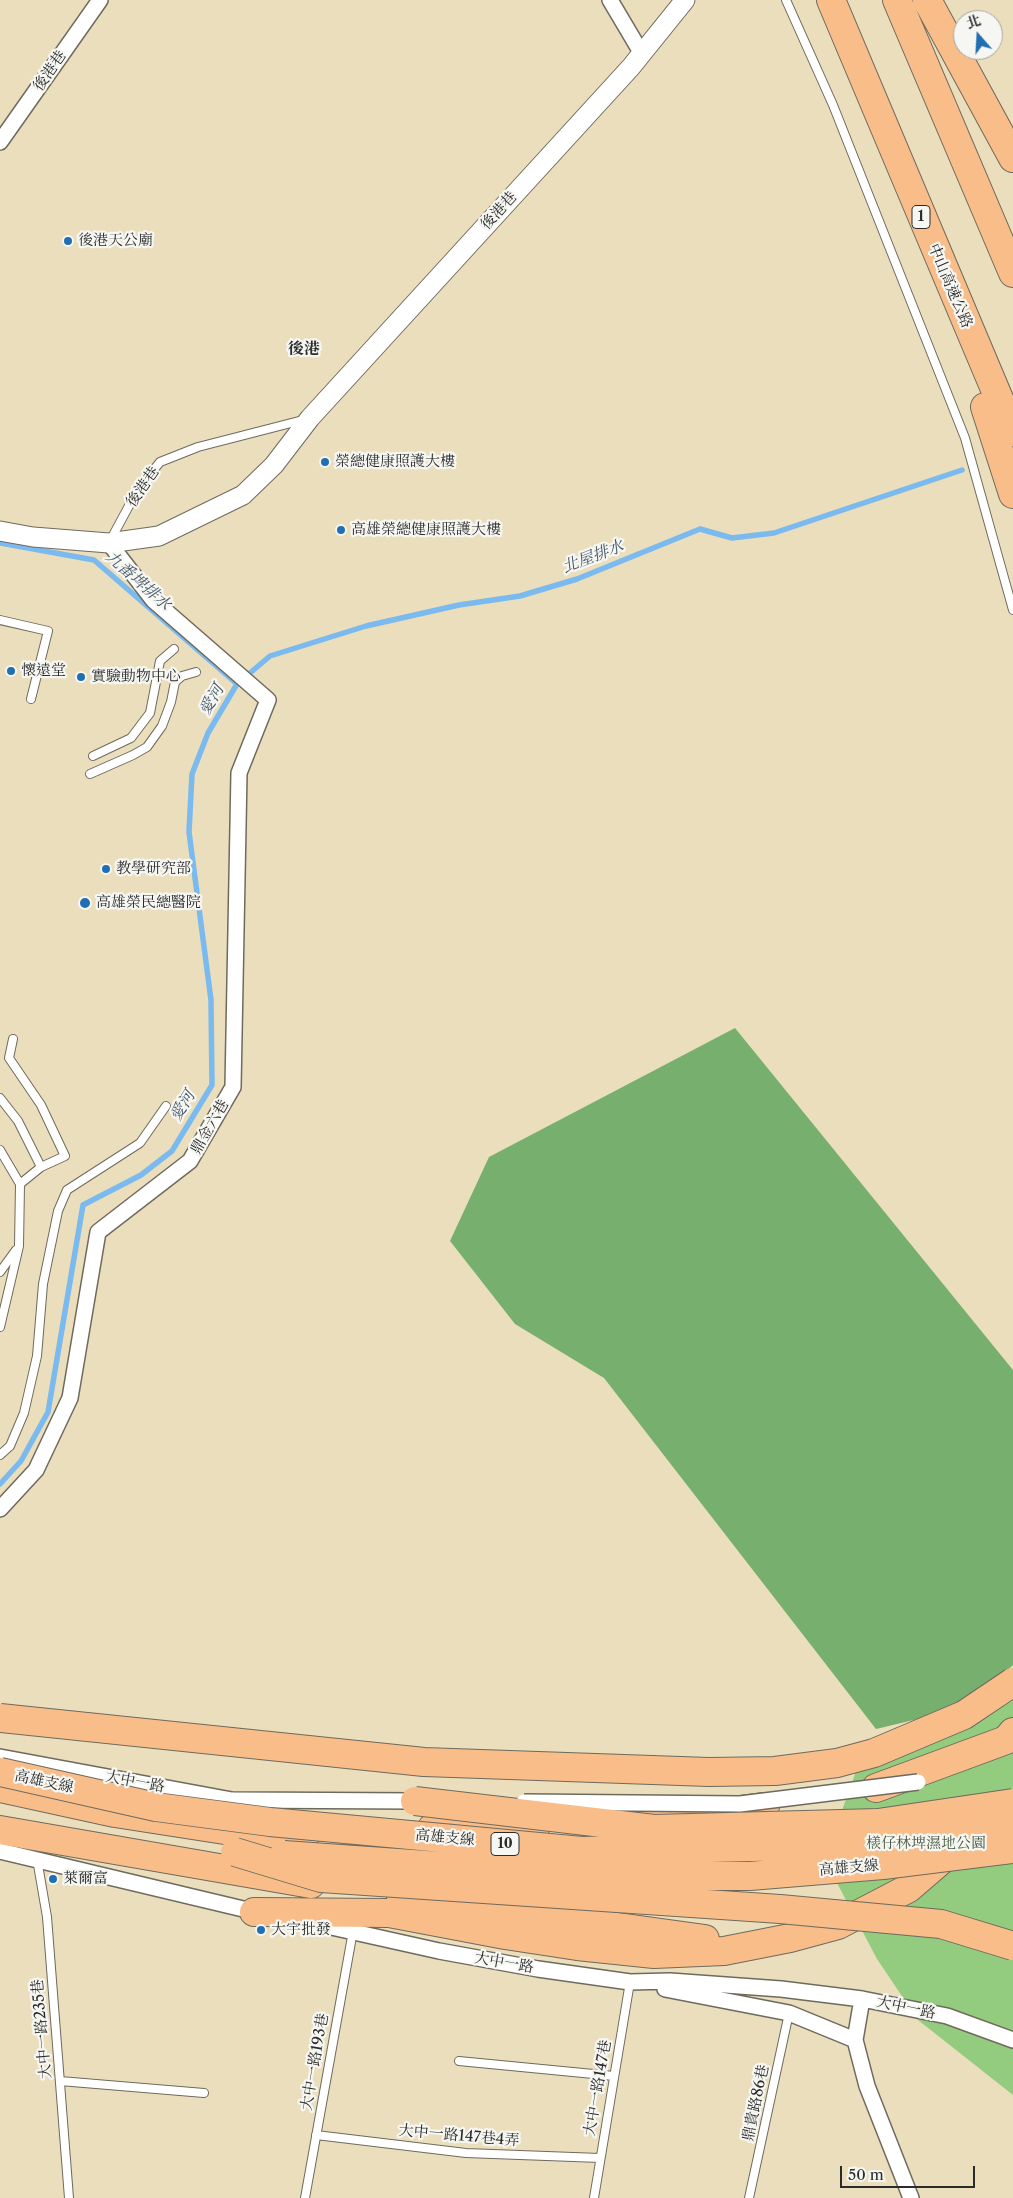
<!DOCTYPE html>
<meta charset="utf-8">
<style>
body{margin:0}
#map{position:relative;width:1013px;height:2198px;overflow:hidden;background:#ebdebc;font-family:"Libre Caslon Text","Noto Serif TC",serif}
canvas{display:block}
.north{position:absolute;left:953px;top:10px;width:50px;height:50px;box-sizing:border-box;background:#f6f6f2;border:1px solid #a5a5a2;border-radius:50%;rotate:341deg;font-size:14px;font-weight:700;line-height:20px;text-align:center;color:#2b2b2b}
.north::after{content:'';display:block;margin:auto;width:18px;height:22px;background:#1f6fb2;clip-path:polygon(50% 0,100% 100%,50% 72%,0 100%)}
.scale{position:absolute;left:840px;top:2166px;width:135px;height:22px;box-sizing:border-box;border:2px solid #2b2b2b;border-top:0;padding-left:6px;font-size:15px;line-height:18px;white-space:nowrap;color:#2b2b2b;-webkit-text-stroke:4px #f6f6f2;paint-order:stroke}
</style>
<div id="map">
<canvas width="1013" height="2198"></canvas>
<div class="north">北</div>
<div class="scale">50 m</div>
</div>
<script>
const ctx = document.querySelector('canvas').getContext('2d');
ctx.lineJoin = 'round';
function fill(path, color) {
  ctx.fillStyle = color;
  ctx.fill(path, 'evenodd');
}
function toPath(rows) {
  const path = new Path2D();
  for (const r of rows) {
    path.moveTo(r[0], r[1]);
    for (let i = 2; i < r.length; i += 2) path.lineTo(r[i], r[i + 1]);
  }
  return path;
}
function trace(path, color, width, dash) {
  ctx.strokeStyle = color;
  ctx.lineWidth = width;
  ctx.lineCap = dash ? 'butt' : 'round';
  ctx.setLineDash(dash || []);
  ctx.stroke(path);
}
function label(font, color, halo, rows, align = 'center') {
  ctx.font = font + ' "Libre Caslon Text","Noto Serif TC",serif';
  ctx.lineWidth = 4.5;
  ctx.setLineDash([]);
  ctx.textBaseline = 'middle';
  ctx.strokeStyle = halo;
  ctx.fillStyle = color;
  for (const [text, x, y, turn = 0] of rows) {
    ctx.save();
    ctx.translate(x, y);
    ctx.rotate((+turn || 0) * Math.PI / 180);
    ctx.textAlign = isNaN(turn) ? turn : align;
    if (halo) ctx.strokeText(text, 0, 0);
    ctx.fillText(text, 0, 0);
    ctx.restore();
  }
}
fill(toPath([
 [1013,1692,1013,2095,918,2020,877,1959,837,1883,840,1816,859,1763]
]), '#94cc7f');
fill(toPath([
 [735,1028,1013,1370,1013,1665,999,1678,947,1712,876,1729,604,1378,515,1324,450,1241,489,1157]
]), '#77b06e');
trace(toPath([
 [0,543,94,560,237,684],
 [0,1484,21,1461,48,1412,83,1205,141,1175,172,1151,212,1085,211,1000,189,832,192,774,208,733,237,684,270,656,366,626,459,605,520,596,577,579,700,529,732,538,774,533,962,470]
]), '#7bbaef', 5.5);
const service = toPath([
 [786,0,833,105,965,438,1013,610],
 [110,541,138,489,160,462,198,447,303,420],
 [0,620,48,631,31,699],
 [93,756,131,738,150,713,160,661,174,649],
 [90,774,133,755,147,747,162,726,171,702,175,682,182,676,196,672],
 [13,1039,9,1058,41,1105,65,1156,41,1167,20,1184],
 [0,1098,18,1121,41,1167],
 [0,1150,20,1184,19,1246,0,1327],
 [0,1272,16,1250],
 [0,1455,10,1446,24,1413,37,1356,43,1284,58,1211,67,1190,140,1143,166,1106],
 [37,1859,47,1917,69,2198],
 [459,2061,614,2076],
 [60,2081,204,2093],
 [316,2135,466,2153,600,2158],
 [305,2198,353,1931],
 [594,2198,630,1982],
 [749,2198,789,2013]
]);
const minor = toPath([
 [610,0,642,54],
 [0,142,100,0],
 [0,1509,36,1470,70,1398,98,1232,190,1161,233,1087,239,773,268,700,153,600,109,543],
 [0,1757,232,1800,415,1801],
 [0,1851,260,1913],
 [309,1922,439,1951,538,1969,630,1982,670,1981,781,1989,862,1999,947,2016,1013,2040],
 [665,1989,789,2013,855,2040],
 [862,1999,855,2040,867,2086,911,2198]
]);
const tertiary = toPath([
 [0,531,33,537,109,543,159,536,243,495,274,465,310,418,631,67,685,0]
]);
const motorway = toPath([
 [831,0,1013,432],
 [897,0,1013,273],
 [927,0,1013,158],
 [985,407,1013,494],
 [0,1788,115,1813,263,1836,306,1834],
 [876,1788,1006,1740,1013,1732],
 [646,1817,726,1812,765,1807],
 [432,1828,538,1823],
 [0,1830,311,1884],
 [401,1897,705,1939],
 [254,1912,389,1913,505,1935,577,1946,654,1954,724,1951,790,1938,838,1925,909,1888,953,1850]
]);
trace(service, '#6e6a5e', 10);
trace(minor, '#6e6a5e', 18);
trace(tertiary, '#6e6a5e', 21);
trace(motorway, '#6e6a5e', 30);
trace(service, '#fff', 8);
trace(minor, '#fff', 15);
trace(tertiary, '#fff', 19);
trace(motorway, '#f8bd89', 28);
const minorBridge = toPath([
 [524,1802,740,1804,918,1782]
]);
const motorwayBridge = toPath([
 [0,1718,424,1762,709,1772,775,1771,837,1763,874,1753,964,1715,1013,1682],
 [0,1772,156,1807,270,1822,582,1851,879,1844,1013,1823],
 [415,1801,654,1829,878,1823,1013,1803],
 [235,1852,321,1878,780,1909,941,1924,1013,1946],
 [284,1855,582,1876,750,1876,883,1865,1013,1849]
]);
trace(minorBridge, '#6e6a5e', 18, []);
trace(motorwayBridge, '#6e6a5e', 30, []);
trace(minorBridge, '#fff', 15);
trace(motorwayBridge, '#f8bd89', 28);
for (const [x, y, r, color] of [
 [68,241,5,"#1f6fb2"],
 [325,462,5,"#1f6fb2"],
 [341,530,5,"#1f6fb2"],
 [11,671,5,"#1f6fb2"],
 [81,677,5,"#1f6fb2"],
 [106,869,5,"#1f6fb2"],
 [85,903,6,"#1f6fb2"],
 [53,1879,5,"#1f6fb2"],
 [261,1930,5,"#1f6fb2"]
]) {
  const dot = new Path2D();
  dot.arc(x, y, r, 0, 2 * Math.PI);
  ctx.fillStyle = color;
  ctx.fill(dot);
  trace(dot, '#f6f6f2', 2);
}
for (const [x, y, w] of [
 [921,217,18],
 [505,1844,28]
]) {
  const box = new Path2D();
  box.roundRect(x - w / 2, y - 11.5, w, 23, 4);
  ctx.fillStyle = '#f6f6f2';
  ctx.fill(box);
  trace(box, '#2b2b2b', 1);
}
label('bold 14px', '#2b2b2b', null, [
 ["1",921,217],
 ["10",505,1844]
]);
label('15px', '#2b2b2b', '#f6f6f2', [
 ["後港巷",50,71,-55],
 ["後港巷",499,211,-48],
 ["中山高速公路",950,286,67],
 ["後港巷",143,487,-55],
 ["鼎金六巷",210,1127,-60],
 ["高雄支線",44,1782,12],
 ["大中一路",135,1782,11],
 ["高雄支線",445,1838,5],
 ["高雄支線",849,1868,-5],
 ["大中一路",504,1963,10],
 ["大中一路",906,2008,12],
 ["大中一路235巷",42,2029,-95],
 ["大中一路193巷",315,2062,-80],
 ["大中一路147巷",598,2088,-80],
 ["鼎貴路86巷",756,2103,-78],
 ["大中一路147巷4弄",459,2136,5]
]);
label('15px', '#2b2b2b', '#f6f6f2', [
 ["後港天公廟",78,241],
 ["榮總健康照護大樓",335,462],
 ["高雄榮總健康照護大樓",351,530],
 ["懷遠堂",21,671],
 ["實驗動物中心",91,677],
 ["教學研究部",116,869],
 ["高雄榮民總醫院",96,903],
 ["萊爾富",63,1879],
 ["大宇批發",271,1930]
], 'left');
label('15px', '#4a5b44', '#f6f6f2', [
 ["檨仔林埤濕地公園",926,1844]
]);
label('bold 16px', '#2b2b2b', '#f6f6f2', [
 ["後港",304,349]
]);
label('italic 16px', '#435666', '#f6f6f2', [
 ["北屋排水",593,557,-21],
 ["九番埤排水",138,581,41],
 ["愛河",212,700,-60],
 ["愛河",183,1106,-59]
]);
</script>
